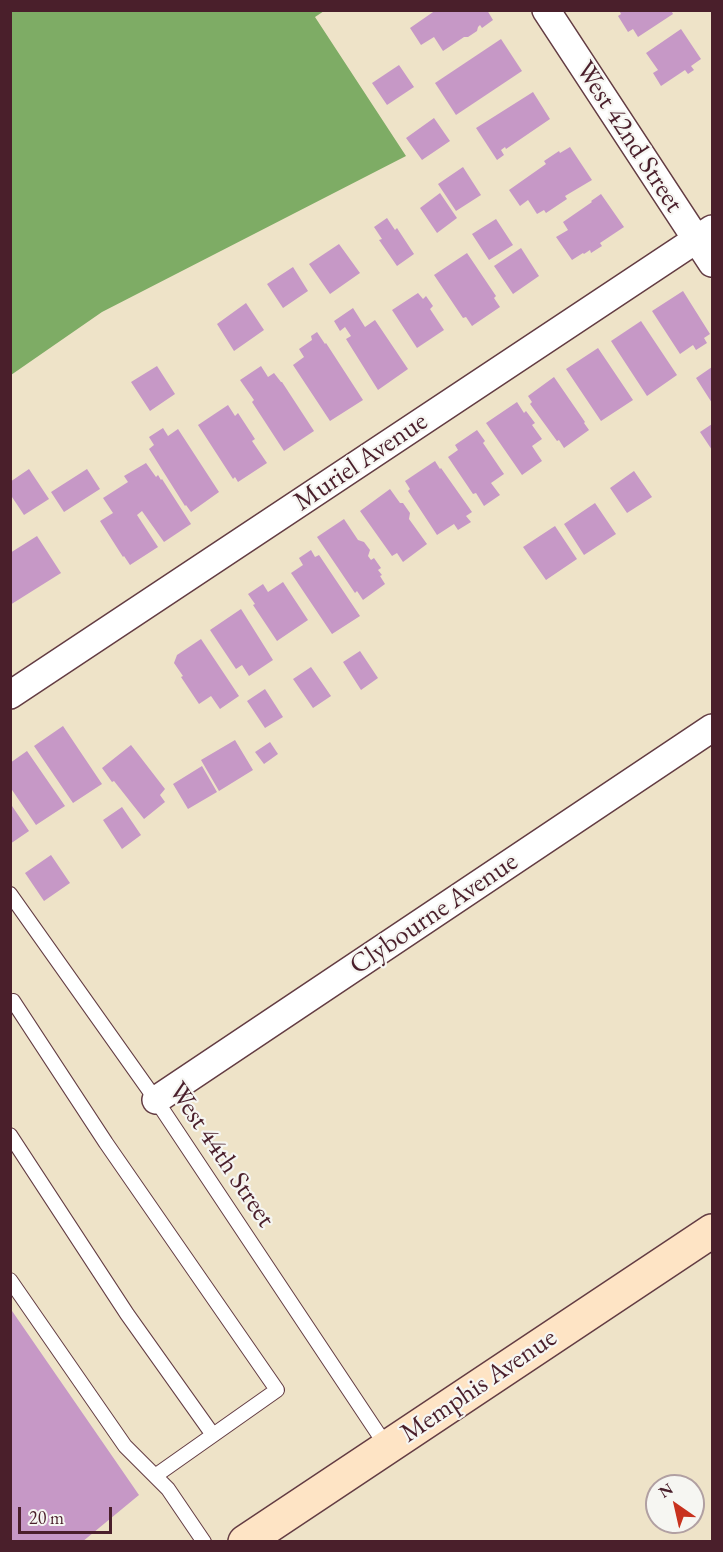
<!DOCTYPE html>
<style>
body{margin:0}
#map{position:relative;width:723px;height:1552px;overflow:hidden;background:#eee3c8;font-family:"EB Garamond",serif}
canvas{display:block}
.frame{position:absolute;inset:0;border:12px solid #4a1f2b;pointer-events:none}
.north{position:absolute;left:645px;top:1474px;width:60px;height:60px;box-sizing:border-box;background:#f6f6f2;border:2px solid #b1a0a2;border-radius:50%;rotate:326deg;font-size:16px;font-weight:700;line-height:24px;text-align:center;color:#4a1f2b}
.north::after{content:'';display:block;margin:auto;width:21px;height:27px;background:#c8321e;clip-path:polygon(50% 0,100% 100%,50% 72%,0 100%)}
.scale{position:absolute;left:18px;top:1507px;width:94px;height:27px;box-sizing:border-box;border:3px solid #4a1f2b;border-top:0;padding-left:8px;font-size:18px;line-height:21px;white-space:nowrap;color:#4a1f2b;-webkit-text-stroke:4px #f6f6f2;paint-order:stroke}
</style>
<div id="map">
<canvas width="723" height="1552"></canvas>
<div class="frame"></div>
<div class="north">N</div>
<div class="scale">20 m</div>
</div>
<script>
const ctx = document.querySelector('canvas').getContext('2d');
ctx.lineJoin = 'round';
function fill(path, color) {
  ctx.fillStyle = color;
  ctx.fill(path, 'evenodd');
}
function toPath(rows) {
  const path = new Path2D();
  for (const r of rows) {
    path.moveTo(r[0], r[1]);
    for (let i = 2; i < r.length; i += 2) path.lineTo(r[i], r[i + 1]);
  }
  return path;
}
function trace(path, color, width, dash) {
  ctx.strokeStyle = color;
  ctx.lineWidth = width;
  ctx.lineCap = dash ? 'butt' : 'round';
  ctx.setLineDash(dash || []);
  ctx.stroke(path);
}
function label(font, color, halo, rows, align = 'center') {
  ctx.font = font + ' "EB Garamond",serif';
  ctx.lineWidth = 4.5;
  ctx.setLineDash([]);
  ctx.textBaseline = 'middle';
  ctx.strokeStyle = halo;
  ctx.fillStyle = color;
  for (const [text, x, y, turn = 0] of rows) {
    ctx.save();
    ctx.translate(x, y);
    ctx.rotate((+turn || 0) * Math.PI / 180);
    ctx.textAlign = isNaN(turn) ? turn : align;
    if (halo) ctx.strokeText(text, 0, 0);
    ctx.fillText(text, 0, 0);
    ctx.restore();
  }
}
fill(toPath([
 [11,10,324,11,315,17,406,156,102,312,11,375]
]), '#7eac65');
fill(toPath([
 [436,10,487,10,493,20,482,28,480,25,478,27,477,31,468,37,464,37,443,51,434,37,421,45,410,28],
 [619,10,671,10,673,14,638,37,633,29,628,32,618,16,621,14],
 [681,29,701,59,691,66,694,70,688,74,685,70,661,86,653,73,658,70,646,53],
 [501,39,522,71,456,115,435,83],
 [399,65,414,87,387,105,372,83],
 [533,92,550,119,506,149,505,147,501,150,504,155,497,160,476,128],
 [434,118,450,141,422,160,406,138],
 [570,147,592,180,565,196,567,199,546,213,544,210,537,214,528,200,520,206,509,190,546,164,544,161,559,151,560,153],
 [463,167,481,195,456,211,438,184],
 [440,193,457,218,437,233,420,208],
 [601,194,624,227,600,243,602,246,591,253,590,250,584,254,583,253,572,260,556,237,568,230,563,222,592,202,591,201],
 [387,218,395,230,397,228,414,254,397,266,379,240,382,239,374,227],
 [496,219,513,245,489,260,472,234],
 [339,244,360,273,330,294,309,264],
 [521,248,539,276,513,294,494,266],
 [467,253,496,296,494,298,500,307,472,326,466,317,463,318,434,275],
 [293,267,308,291,283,308,267,284],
 [683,291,710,334,704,338,707,343,696,350,693,345,680,354,652,311],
 [418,293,423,299,426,296,433,306,430,309,444,330,417,348,392,310],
 [246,303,264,330,234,351,217,324],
 [353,308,365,327,375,320,408,369,378,390,346,339,351,336,345,327,340,331,334,321],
 [641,321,677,375,647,396,611,341],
 [317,332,325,344,326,343,363,400,330,421,293,365,304,357,299,349,312,340,311,336],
 [598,348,633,400,601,421,566,369],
 [157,366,175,394,150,411,131,382],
 [261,366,268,377,274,373,281,382,282,382,314,431,284,451,252,402,254,400,240,380],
 [712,367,712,403,696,378],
 [554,377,585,422,584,423,589,430,564,448,559,440,557,441,530,404,532,402,528,396],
 [517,402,524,413,526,411,535,423,532,425,542,439,532,446,542,461,522,475,486,423],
 [228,405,235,416,238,413,255,439,252,441,267,463,238,482,235,477,233,479,198,425],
 [712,424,712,450,700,432],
 [163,428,168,436,178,429,219,492,191,512,186,505,185,506,149,449,154,445,149,437],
 [477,430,485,441,483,443,504,474,491,483,500,495,484,506,476,493,473,494,448,457,458,450,455,445],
 [435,461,440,469,441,468,472,512,466,516,471,522,458,530,454,524,437,535,408,491,410,489,405,481],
 [146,463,156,477,158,475,161,480,162,479,191,524,164,542,142,511,137,515,158,547,130,565,124,556,123,557,100,521,113,513,103,498,128,482,124,476],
 [29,469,49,499,24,515,10,494,10,482],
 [87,469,100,489,64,512,51,492],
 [634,471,652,497,627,513,610,488],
 [390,489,400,503,403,503,410,513,409,519,427,544,403,562,397,553,392,556,360,511],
 [595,503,616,534,584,555,564,524],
 [344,519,358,540,364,542,370,550,368,556,371,560,374,558,381,568,378,570,382,575,380,576,385,584,363,600,357,591,355,593,317,537],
 [555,526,577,559,546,580,523,547],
 [37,536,61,573,10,605,10,553],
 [311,550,315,557,319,555,360,616,332,634,291,573,303,565,299,558],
 [283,582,308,620,277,641,253,605,255,604,248,594,263,584,268,592],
 [241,609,273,660,249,676,242,665,236,669,210,630],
 [201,639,239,696,220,709,211,696,199,704,181,677,183,676,174,663,177,655],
 [360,651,378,678,361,690,343,662],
 [311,667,331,696,313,708,293,679],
 [265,689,283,717,265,728,247,701],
 [63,726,102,784,73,803,34,746],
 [235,740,253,770,219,791,201,760],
 [270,742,278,754,264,764,255,752],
 [131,745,165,789,160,795,165,802,144,819,114,781,112,782,102,768],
 [27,751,65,806,36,825,10,787,10,763],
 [202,766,217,792,188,809,173,784],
 [10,803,29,831,10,844],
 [122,807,141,835,122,849,103,820],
 [51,855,70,883,44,901,25,873],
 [10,1308,139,1495,82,1542,10,1542]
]), '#c698c6');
const service = toPath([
 [10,894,156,1100,387,1447],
 [10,1002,13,1001,106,1143,277,1390,155,1476],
 [10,1135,127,1314,213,1435],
 [10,1280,125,1446,168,1489,204,1542]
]);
const minor = toPath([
 [546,10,712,263],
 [10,695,712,229],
 [156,1100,712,728]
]);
const secondary = toPath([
 [245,1542,712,1231]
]);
trace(service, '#633c43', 16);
trace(minor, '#633c43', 30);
trace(secondary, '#633c43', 36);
trace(service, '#fff', 14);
trace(minor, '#fff', 27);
trace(secondary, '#fee4c5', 33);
label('27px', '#4a1f2b', '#f6f6f2', [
 ["West 42nd Street",629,137,57],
 ["Muriel Avenue",361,462,-34],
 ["Clybourne Avenue",434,914,-34],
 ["West 44th Street",221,1155,56],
 ["Memphis Avenue",479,1386,-34]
]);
</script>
